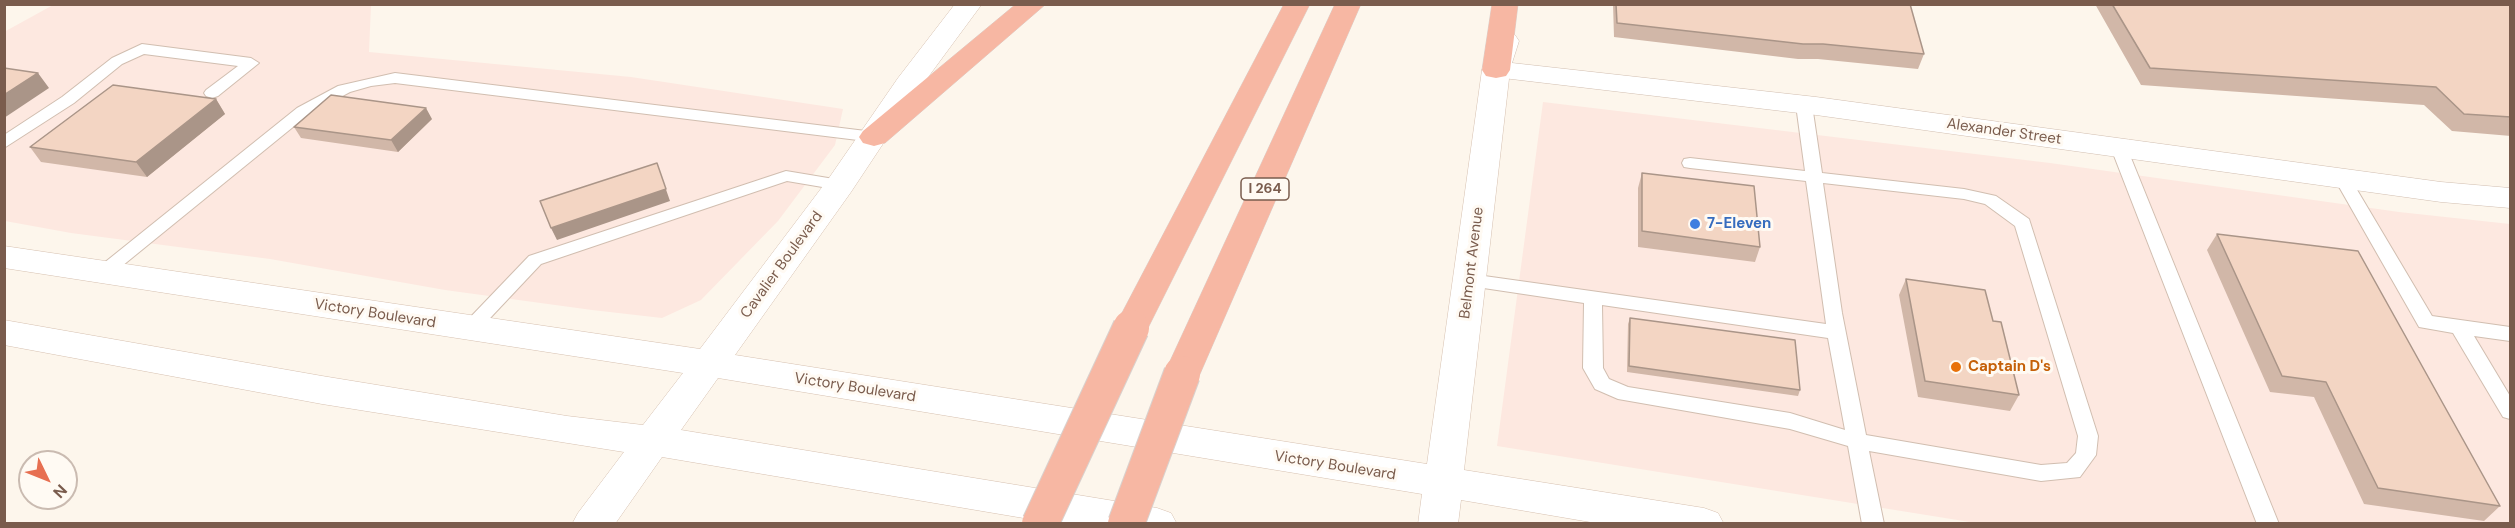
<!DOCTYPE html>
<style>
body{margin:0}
#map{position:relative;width:2515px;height:528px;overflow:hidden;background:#fdf6ec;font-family:"DM Sans",sans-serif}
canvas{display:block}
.frame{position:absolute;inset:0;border:6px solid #7a5c4d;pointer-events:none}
.north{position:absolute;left:18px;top:450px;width:60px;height:60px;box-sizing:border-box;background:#fffaf3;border:2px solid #cabbb1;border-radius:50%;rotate:133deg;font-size:16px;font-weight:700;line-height:24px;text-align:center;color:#7a5c4d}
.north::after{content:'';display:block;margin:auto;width:21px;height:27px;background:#e76f51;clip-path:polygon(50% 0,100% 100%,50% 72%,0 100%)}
</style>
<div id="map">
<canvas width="2515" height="528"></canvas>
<div class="frame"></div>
<div class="north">N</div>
</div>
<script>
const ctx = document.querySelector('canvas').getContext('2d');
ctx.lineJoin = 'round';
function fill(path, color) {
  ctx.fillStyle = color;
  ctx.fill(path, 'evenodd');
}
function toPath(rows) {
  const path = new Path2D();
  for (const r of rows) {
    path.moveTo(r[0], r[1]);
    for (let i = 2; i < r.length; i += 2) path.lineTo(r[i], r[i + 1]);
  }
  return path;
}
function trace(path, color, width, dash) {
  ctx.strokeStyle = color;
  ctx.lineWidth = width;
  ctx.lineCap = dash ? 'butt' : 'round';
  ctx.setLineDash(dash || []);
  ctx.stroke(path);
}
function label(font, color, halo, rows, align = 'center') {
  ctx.font = font + ' "DM Sans",sans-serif';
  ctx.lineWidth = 6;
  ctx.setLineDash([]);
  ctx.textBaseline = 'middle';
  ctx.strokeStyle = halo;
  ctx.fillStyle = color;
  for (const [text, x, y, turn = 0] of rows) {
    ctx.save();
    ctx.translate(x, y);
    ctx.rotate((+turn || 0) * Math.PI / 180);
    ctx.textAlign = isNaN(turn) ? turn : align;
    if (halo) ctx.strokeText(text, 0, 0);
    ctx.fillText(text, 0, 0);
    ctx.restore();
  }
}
fill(toPath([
 [53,5,371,5,369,52,631,77,843,109,835,145,778,221,701,300,662,318,592,310,445,290,270,259,71,233,5,221,4,32],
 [1543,102,2050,163,2399,212,2510,224,2510,523,1976,523,1497,446]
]), '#fde8e0');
const lane = toPath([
 [142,44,251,58,259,63,218,96,212,98,206,96,204,93,206,90,238,66,144,54,122,64,74,103,4,148,4,135,62,97,112,58,142,44],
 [395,73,874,132,882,137,874,142,395,83,371,86,350,92,309,114,111,275,105,277,99,275,96,271,99,267,297,108,338,86,395,73],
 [1804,100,1812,105,1822,173,1964,189,1996,196,2029,219,2098,436,2096,455,2080,477,2041,481,1869,451,1884,524,1862,524,1848,446,1790,429,1618,399,1595,389,1583,368,1584,303,1470,286,1464,284,1461,280,1464,276,1470,274,1826,324,1806,181,1690,168,1684,167,1682,163,1684,159,1690,158,1805,171,1796,105,1804,100],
 [1823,183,1964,199,1985,204,2015,226,2078,436,2076,453,2067,463,2041,465,1866,435,1842,313,1823,183],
 [1602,305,1828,338,1845,430,1790,413,1628,387,1609,379,1603,368,1602,305],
 [2119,143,2127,148,2279,524,2257,524,2111,148,2119,143],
 [786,171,846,181,848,185,846,189,840,190,787,181,541,264,476,333,469,335,462,333,460,328,529,256,786,171],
 [2342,173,2348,174,2350,178,2432,316,2510,327,2510,341,2474,336,2510,396,2510,419,2503,417,2453,333,2419,327,2334,178,2336,174,2342,173]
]);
const street = toPath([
 [1505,33,1515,35,1519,41,1512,63,1816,97,2441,182,2510,188,2510,208,2441,202,1816,115,1486,76,1482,70,1491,41,1495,35,1505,33]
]);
const secondary = toPath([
 [955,4,982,4,920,88,851,192,735,355,1427,464,1482,70,1486,64,1496,62,1506,64,1510,70,1464,470,1704,508,1718,513,1724,524,1602,524,1461,500,1458,524,1418,524,1422,494,718,378,681,430,1157,508,1171,513,1177,524,1059,524,662,457,615,524,572,524,578,513,624,452,322,404,4,345,4,320,322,376,567,416,643,425,683,373,4,268,4,246,700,349,829,178,898,78,955,4]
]);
const highway = toPath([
 [1016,4,1046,4,885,143,874,146,863,143,859,137,863,131,1016,4],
 [1284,4,1310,4,1148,328,1143,337,1131,340,1119,337,1114,328,1284,4],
 [1335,4,1361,4,1200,374,1195,383,1182,387,1169,383,1164,374,1335,4],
 [1492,4,1518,4,1510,70,1506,76,1496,78,1486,76,1482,70,1492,4]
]);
trace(lane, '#d1beb0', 2);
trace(street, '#d1beb0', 1);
trace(secondary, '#d6c0b0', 1);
trace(highway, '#dad1cd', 1);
fill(lane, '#fff');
fill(street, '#fff');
fill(secondary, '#fff');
fill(highway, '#f7b7a3');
const highwayBridge = toPath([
 [1040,524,1131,328],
 [1126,524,1182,374]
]);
trace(highwayBridge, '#dad1cd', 38, []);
trace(highwayBridge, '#f7b7a3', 36);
fill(toPath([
 [1613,4,1910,4,1924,54,1918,69,1818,59,1798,59,1614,37],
 [2095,4,2511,4,2511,136,2452,131,2424,105,2141,85],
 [216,99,225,114,147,177,41,162,30,147],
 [432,119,398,152,301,138,294,127],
 [1642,173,1760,247,1755,262,1638,247,1638,188],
 [2217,234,2500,506,2484,521,2364,504,2314,397,2270,392,2207,250],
 [1906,279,1993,321,2019,395,2010,411,1918,397,1899,295],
 [1630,318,1800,390,1798,396,1627,372,1628,324]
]), '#d1b7a8');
fill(toPath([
 [38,73,49,88,4,118,4,95],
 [216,99,225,114,147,177,136,162],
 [426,108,432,119,398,152,391,140],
 [661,175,670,201,557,240,551,228]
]), '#aa9588');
const building = toPath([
 [1616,4,1910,4,1924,54,1823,44,1803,44,1617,23,1616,4],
 [2112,4,2511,4,2511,117,2464,114,2436,87,2150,68,2112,4],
 [4,68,38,73,4,95,4,68],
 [113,85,216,99,136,162,30,147,113,85],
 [331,95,426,108,391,140,294,127,331,95],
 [657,163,666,189,551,228,540,201,657,163],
 [1642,173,1754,186,1760,247,1642,231,1642,173],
 [2217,234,2358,251,2500,506,2378,488,2326,382,2282,376,2217,234],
 [1906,279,1985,290,1993,321,2001,322,2019,395,1925,381,1906,279],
 [1630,318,1795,340,1800,390,1629,366,1630,318]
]);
fill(building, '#f3d5c3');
trace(building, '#aa9588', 1.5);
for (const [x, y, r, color] of [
 [1695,224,6,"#3f7fe0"],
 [1956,367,6,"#e8710a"]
]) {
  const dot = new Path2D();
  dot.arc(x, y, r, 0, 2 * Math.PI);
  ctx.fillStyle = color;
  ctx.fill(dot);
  trace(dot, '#fffaf3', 2);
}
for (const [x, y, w] of [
 [1265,189,48]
]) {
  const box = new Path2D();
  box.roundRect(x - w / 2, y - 11, w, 22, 4.5);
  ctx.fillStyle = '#fffaf3';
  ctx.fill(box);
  trace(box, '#7a5c4d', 1.5);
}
label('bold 14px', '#7a5c4d', null, [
 ["I 264",1265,189]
]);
label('15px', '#7a5c4d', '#fffaf3', [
 ["Alexander Street",2004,132,8],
 ["Belmont Avenue",1472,263,-83],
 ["Cavalier Boulevard",782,265,-54],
 ["Victory Boulevard",375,314,9],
 ["Victory Boulevard",855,388,9],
 ["Victory Boulevard",1335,466,9]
]);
label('bold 15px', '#366cbe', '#fffaf3', [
 ["7-Eleven",1707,224]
], 'left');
label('bold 15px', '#c56008', '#fffaf3', [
 ["Captain D's",1968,367]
], 'left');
</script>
